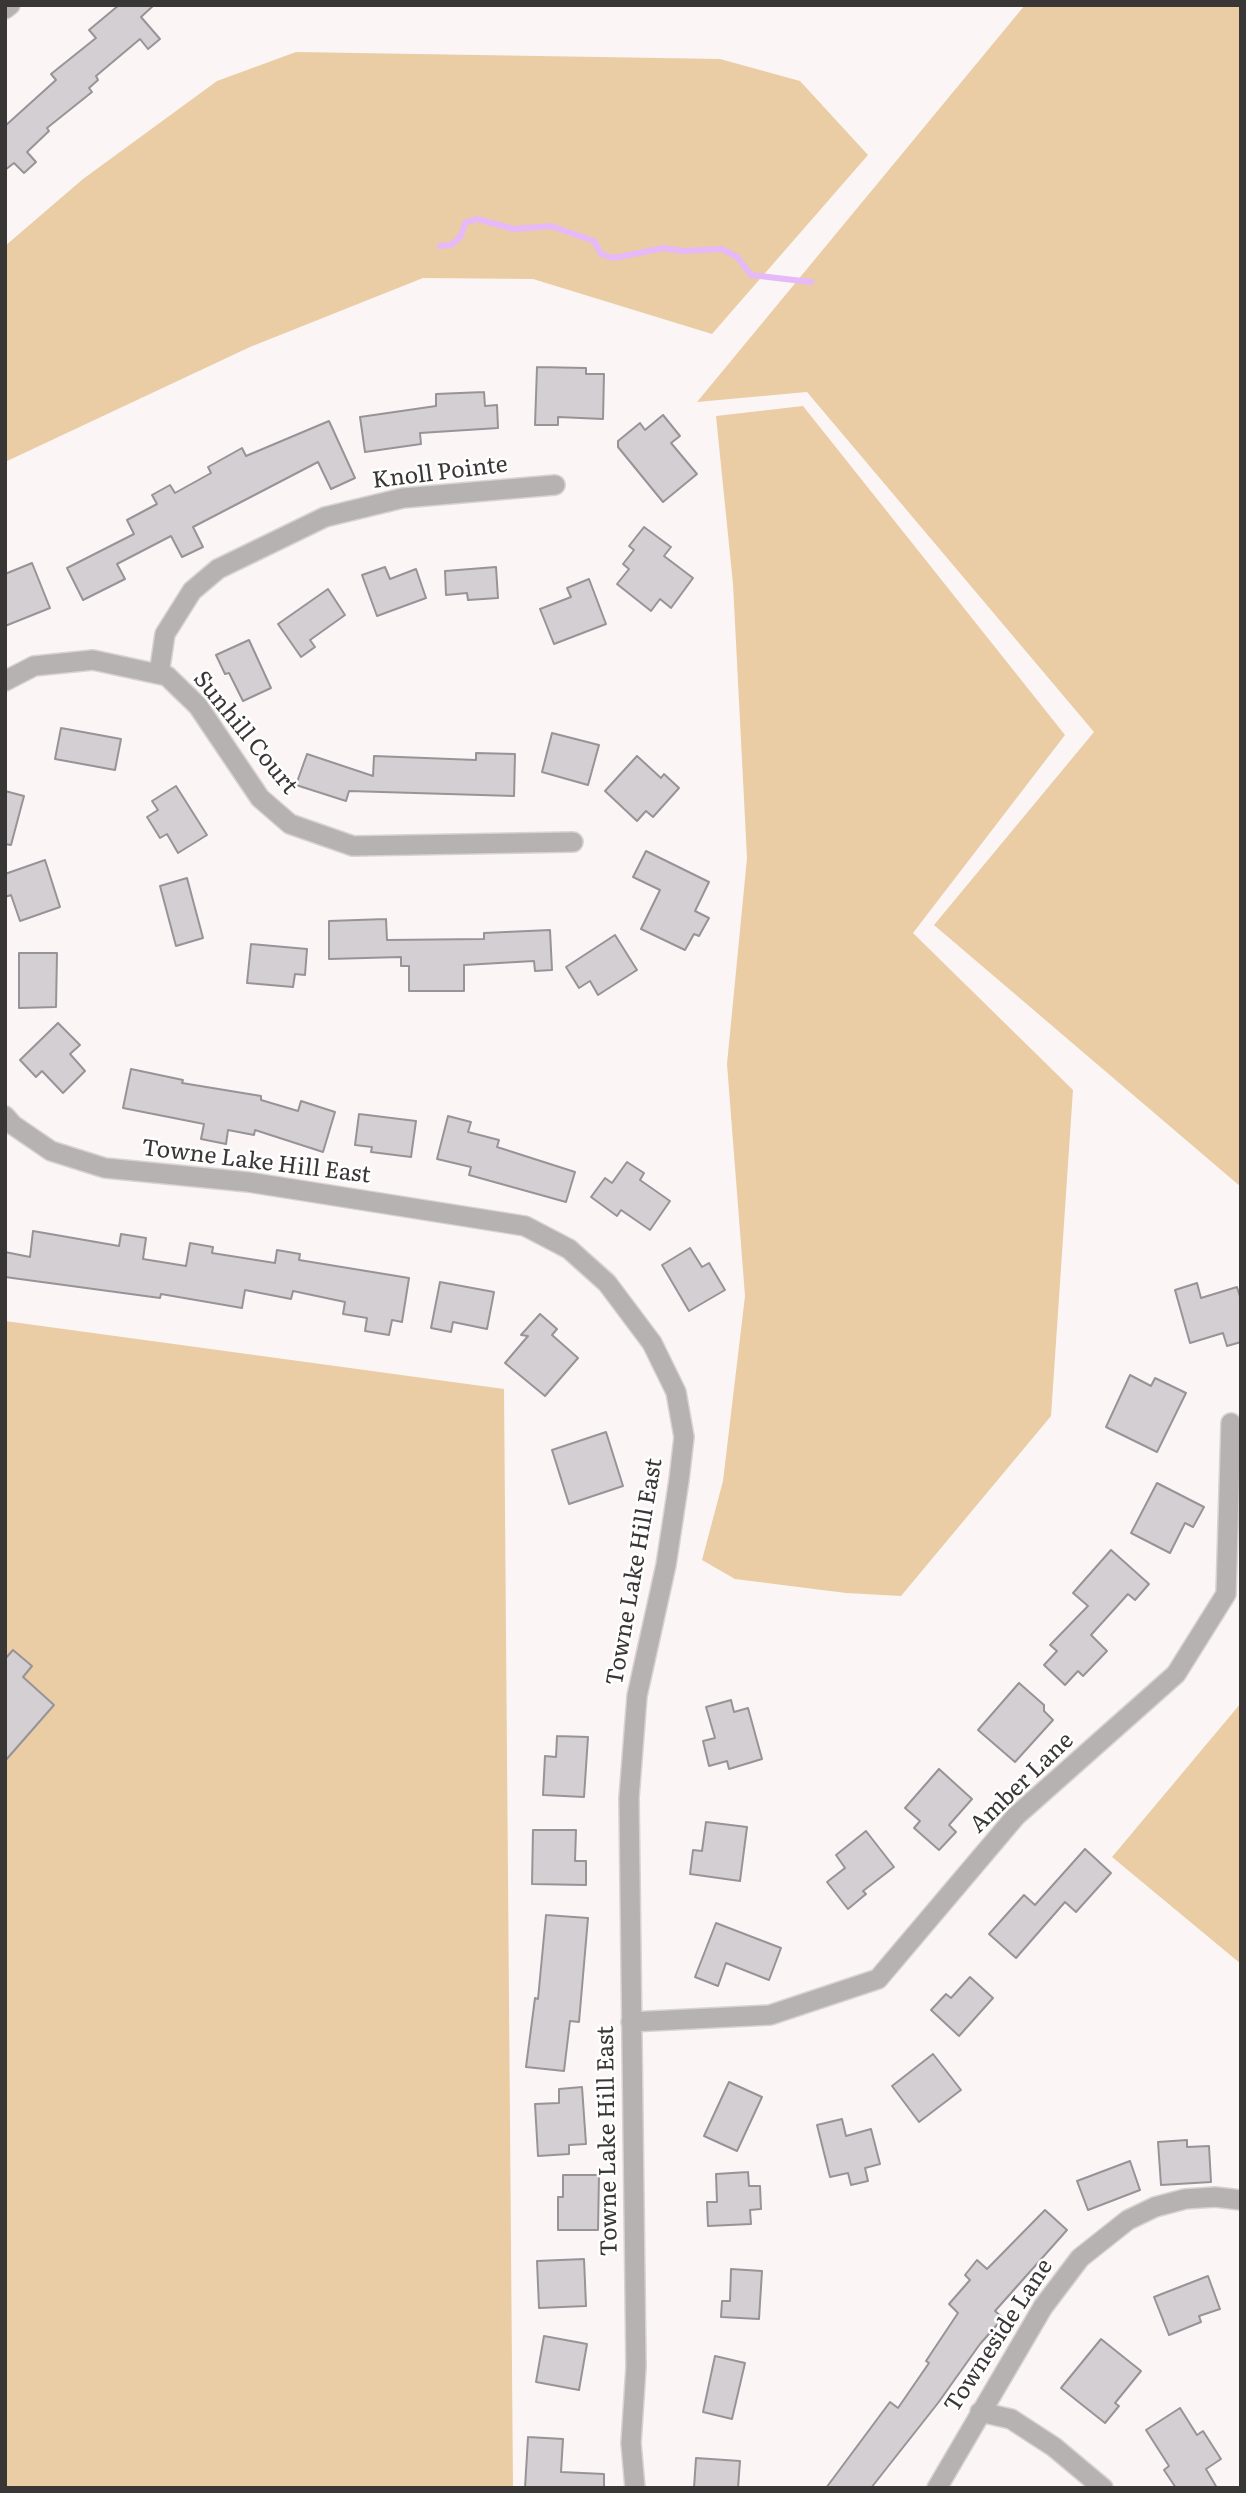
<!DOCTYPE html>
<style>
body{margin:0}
#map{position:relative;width:1246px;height:2493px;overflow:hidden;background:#fbf5f6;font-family:Literata,serif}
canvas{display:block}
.frame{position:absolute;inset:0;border:7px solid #393636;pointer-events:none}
</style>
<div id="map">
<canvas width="1246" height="2493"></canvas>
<div class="frame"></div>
</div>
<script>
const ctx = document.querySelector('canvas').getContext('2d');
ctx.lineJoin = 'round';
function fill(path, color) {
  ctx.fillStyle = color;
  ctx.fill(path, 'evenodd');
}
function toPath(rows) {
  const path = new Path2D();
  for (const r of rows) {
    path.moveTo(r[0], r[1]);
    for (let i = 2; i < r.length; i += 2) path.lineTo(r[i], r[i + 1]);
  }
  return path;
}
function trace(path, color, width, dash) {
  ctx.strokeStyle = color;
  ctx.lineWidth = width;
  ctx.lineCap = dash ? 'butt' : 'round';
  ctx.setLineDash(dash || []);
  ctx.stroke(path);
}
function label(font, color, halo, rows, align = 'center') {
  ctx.font = font + ' Literata,serif';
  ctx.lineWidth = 5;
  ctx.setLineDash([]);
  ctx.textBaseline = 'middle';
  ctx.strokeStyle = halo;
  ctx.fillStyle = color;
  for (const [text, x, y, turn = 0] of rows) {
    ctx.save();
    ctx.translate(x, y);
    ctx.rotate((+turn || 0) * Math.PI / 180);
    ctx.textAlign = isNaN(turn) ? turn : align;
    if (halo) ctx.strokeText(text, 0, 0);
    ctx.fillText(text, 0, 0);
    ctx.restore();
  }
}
fill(toPath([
 [1025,5,1241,5,1241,1187,934,925,1094,732,807,392,697,402],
 [296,52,720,59,800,81,868,155,712,334,533,279,423,278,250,347,5,462,5,246,83,179,217,81],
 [803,406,1065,735,913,933,1073,1090,1051,1416,901,1596,846,1593,735,1579,702,1560,723,1481,745,1296,727,1064,747,858,733,584,716,416],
 [5,1321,504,1389,513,2488,5,2488],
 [1241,1703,1241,1964,1112,1857]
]), '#eacda4');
trace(toPath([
 [440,246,451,245,461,236,465,223,477,219,514,229,551,226,594,241,601,254,613,258,664,248,683,251,722,249,737,257,751,275,811,282]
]), '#e6b9f9', 6);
const building = toPath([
 [119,5,154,5,141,17,160,39,148,49,140,39,96,76,98,80,89,88,92,92,47,128,49,131,27,152,36,162,24,173,14,163,5,170,5,126,56,80,51,74,96,38,89,30,119,5],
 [537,367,586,368,586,374,604,374,603,419,558,417,558,425,535,425,537,367],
 [484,392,485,406,497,405,498,428,420,433,421,444,365,452,360,417,436,406,436,394,484,392],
 [663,415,680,436,671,443,697,474,663,502,618,447,618,441,640,423,645,430,663,415],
 [329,421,355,478,331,489,318,462,193,527,203,547,182,557,171,536,117,564,125,579,83,600,67,568,134,534,127,520,157,504,152,495,170,485,175,493,211,473,208,467,242,448,246,456,329,421],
 [644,527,671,547,664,556,693,578,671,608,660,599,651,611,617,584,629,569,623,564,634,550,629,546,644,527],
 [32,563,50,608,5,626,5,574,32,563],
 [385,567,390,579,416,569,426,598,377,616,362,575,385,567],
 [496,567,498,598,468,600,467,593,446,595,445,571,496,567],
 [589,579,606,624,554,644,540,609,571,597,567,588,589,579],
 [328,589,345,615,310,640,315,647,301,657,278,624,328,589],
 [249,640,271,688,243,701,229,673,225,674,216,655,249,640],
 [61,728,121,739,115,770,55,759,61,728],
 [552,733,599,745,588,785,542,772,552,733],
 [476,753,515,754,514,796,349,791,346,801,296,785,307,754,373,776,374,756,476,760,476,753],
 [637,756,661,778,664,774,679,788,653,817,646,811,637,821,605,791,637,756],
 [176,786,207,835,178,853,167,834,160,838,147,817,158,810,152,801,176,786],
 [5,791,24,796,11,845,5,844,5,791],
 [646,851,709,882,695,911,709,918,699,936,694,934,685,950,641,929,660,890,633,877,646,851],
 [45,860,60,907,20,921,11,895,5,897,5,874,45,860],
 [187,878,203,938,176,946,160,886,187,878],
 [386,919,387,940,484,939,484,933,550,930,552,970,535,971,534,961,464,965,464,991,409,991,409,966,401,966,401,957,329,959,329,921,386,919],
 [615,935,637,970,598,995,590,981,579,988,566,967,615,935],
 [251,944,307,949,305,975,295,974,293,987,247,983,251,944],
 [19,953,57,953,56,1007,19,1008,19,953],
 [58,1023,80,1045,70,1054,85,1071,63,1093,42,1071,36,1077,20,1060,58,1023],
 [131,1069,183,1080,182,1083,261,1096,261,1100,298,1111,301,1101,335,1112,323,1152,255,1130,254,1135,228,1130,226,1144,201,1139,204,1124,123,1108,131,1069],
 [359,1114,416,1121,411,1157,371,1152,372,1147,355,1145,359,1114],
 [448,1116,471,1122,468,1132,499,1140,497,1147,575,1172,566,1202,469,1175,471,1167,437,1159,448,1116],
 [627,1162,644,1173,640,1180,670,1201,650,1230,621,1210,617,1216,591,1197,605,1178,612,1183,627,1162],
 [33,1231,119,1246,121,1234,146,1238,143,1259,186,1266,190,1243,213,1247,212,1253,275,1263,277,1250,300,1254,299,1260,409,1278,402,1322,392,1320,389,1335,365,1331,367,1318,343,1314,345,1302,293,1291,291,1299,245,1290,242,1308,161,1294,160,1298,5,1277,5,1252,30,1257,33,1231],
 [690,1248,702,1267,709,1263,725,1290,689,1311,662,1265,690,1248],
 [440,1282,494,1292,487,1329,453,1322,451,1332,431,1328,440,1282],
 [1197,1283,1201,1298,1237,1287,1241,1300,1241,1342,1227,1346,1223,1333,1190,1343,1175,1290,1197,1283],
 [540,1314,557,1329,552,1335,578,1358,545,1396,505,1363,528,1336,521,1335,540,1314],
 [1130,1375,1151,1386,1155,1378,1186,1393,1157,1452,1106,1427,1130,1375],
 [606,1432,623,1486,569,1504,552,1450,606,1432],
 [1157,1483,1204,1507,1193,1527,1185,1523,1170,1553,1131,1533,1157,1483],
 [1111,1550,1149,1584,1135,1600,1128,1594,1091,1635,1107,1651,1083,1676,1078,1671,1065,1685,1044,1665,1057,1651,1050,1645,1088,1606,1073,1593,1111,1550],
 [13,1650,32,1666,23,1677,54,1705,5,1761,5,1659,13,1650],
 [1019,1683,1044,1705,1044,1711,1053,1720,1015,1762,978,1730,1019,1683],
 [731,1700,734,1712,748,1708,762,1759,729,1769,727,1761,709,1766,703,1741,715,1738,706,1707,731,1700],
 [557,1736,588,1737,584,1797,543,1795,545,1756,556,1757,557,1736],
 [939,1769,972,1799,949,1825,956,1832,939,1850,914,1828,920,1821,905,1808,939,1769],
 [706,1822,747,1827,740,1881,690,1874,693,1850,702,1851,706,1822],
 [533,1830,576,1830,575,1861,586,1861,586,1885,532,1884,533,1830],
 [866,1831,894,1867,863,1891,866,1894,848,1909,827,1882,845,1868,836,1855,866,1831],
 [1085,1849,1111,1873,1076,1912,1065,1902,1016,1958,989,1934,1024,1895,1035,1905,1085,1849],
 [546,1915,588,1918,579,2022,570,2021,564,2071,526,2067,535,1998,538,1999,546,1915],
 [716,1923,781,1948,769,1980,726,1963,718,1986,695,1977,716,1923],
 [970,1977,993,1998,959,2036,931,2010,946,1994,951,1998,970,1977],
 [933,2054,961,2090,919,2122,892,2086,933,2054],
 [729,2082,762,2097,737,2151,704,2136,729,2082],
 [582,2087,586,2144,569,2145,569,2154,538,2156,535,2104,559,2103,559,2089,582,2087],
 [842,2119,846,2136,871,2129,880,2164,865,2168,868,2181,851,2185,848,2173,830,2177,817,2125,842,2119],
 [1187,2140,1187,2147,1209,2146,1211,2182,1161,2185,1158,2142,1187,2140],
 [1130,2161,1140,2190,1088,2210,1077,2181,1130,2161],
 [748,2172,749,2186,760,2186,761,2209,750,2210,751,2224,708,2226,707,2202,717,2202,716,2174,748,2172],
 [563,2175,599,2175,598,2230,558,2230,558,2197,563,2197,563,2175],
 [1045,2210,1067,2230,995,2311,1003,2318,980,2344,938,2403,871,2488,826,2488,890,2402,898,2408,929,2363,926,2361,958,2313,949,2304,970,2280,965,2275,977,2260,987,2269,1045,2210],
 [584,2259,586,2306,539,2308,537,2261,584,2259],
 [731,2269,762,2271,759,2319,721,2317,722,2301,730,2301,731,2269],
 [1208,2276,1220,2309,1199,2316,1201,2322,1169,2335,1154,2297,1208,2276],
 [544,2336,587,2344,579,2390,536,2382,544,2336],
 [1101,2339,1141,2371,1115,2403,1119,2406,1105,2423,1061,2388,1101,2339],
 [715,2356,745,2363,732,2419,703,2412,715,2356],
 [1180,2408,1197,2435,1203,2431,1221,2459,1206,2469,1217,2488,1176,2488,1164,2470,1169,2466,1146,2430,1180,2408],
 [528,2437,563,2439,561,2472,604,2474,604,2488,525,2488,528,2437],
 [696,2458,740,2461,738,2488,694,2488,696,2458]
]);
fill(building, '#d4cfd2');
trace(building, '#989396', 2);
const minor = toPath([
 [5,9,10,5],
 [159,674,165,634,192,591,218,569,325,517,403,498,555,485],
 [5,681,34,666,93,660,167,676,198,706,260,798,290,824,353,846,573,842],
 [5,1116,13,1125,51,1151,105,1168,248,1182,525,1226,569,1249,607,1283,652,1343,676,1392,684,1437,679,1480,666,1565,637,1696,629,1798,636,2367,631,2443,635,2488],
 [631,2022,770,2015,878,1979,1016,1816,1176,1674,1226,1594,1231,1423],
 [980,2412,1011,2419,1054,2447,1103,2488],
 [937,2488,1043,2307,1080,2258,1128,2220,1155,2207,1185,2199,1215,2197,1241,2200]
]);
trace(minor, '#d8d3d3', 22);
trace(minor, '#b5b2b1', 19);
label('23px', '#393636', '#fff', [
 ["Knoll Pointe",440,473,-7],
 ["Sunhill Court",245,733,51],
 ["Towne Lake Hill East",256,1162,7],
 ["Towne Lake Hill East",635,1572,-80],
 ["Amber Lane",1022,1783,-44],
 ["Towne Lake Hill East",608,2141,-91],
 ["Towneside Lane",999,2336,-57]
]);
</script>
